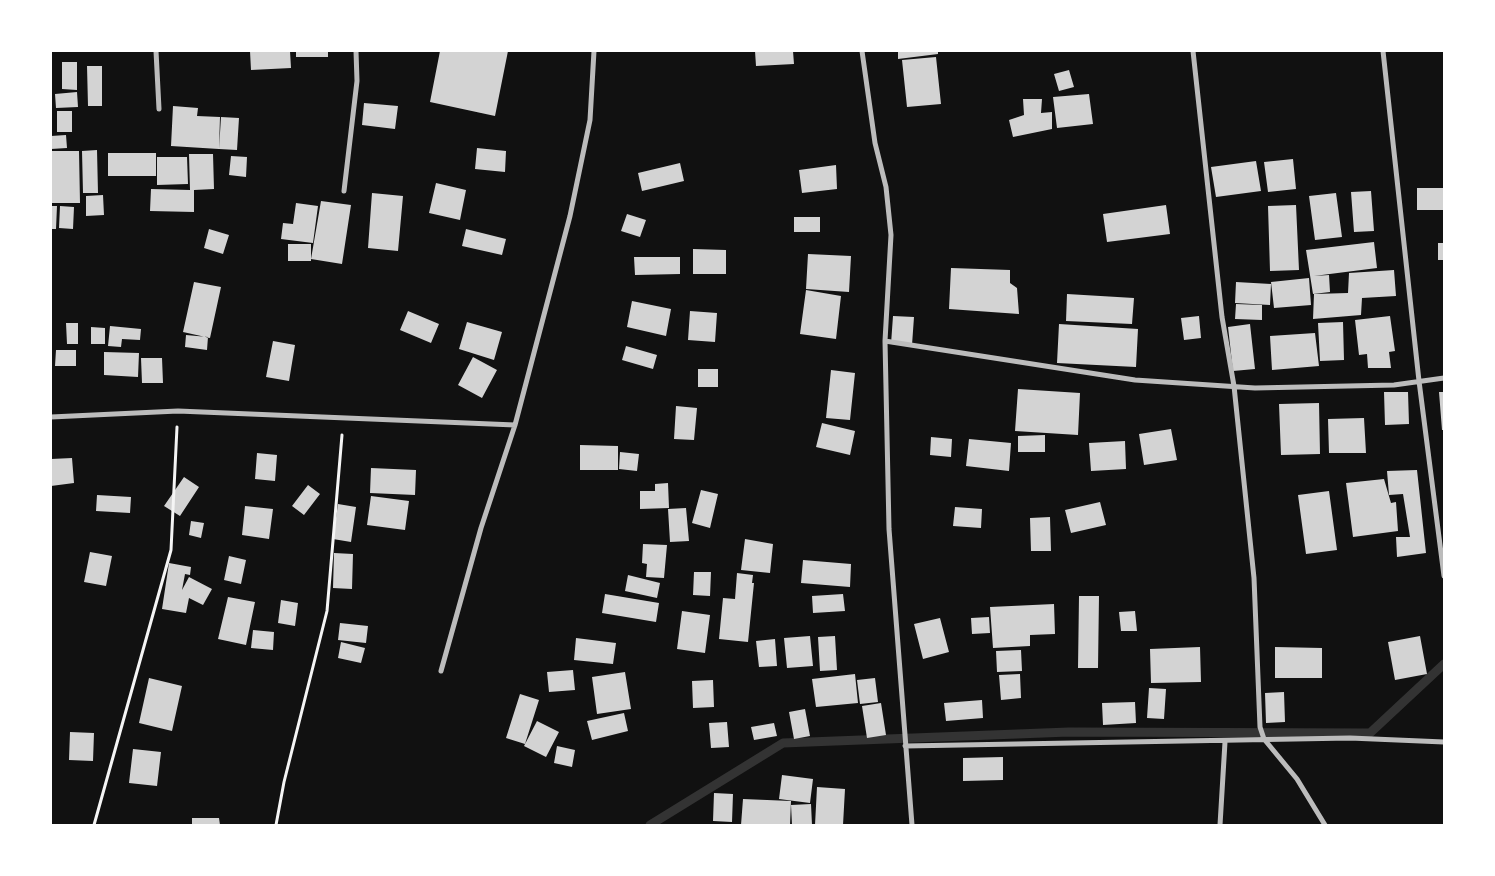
<!DOCTYPE html>
<style>
body{margin:0}
#map{position:relative;width:1495px;height:876px;overflow:hidden;background:#111;font-family:"Varela Round",sans-serif}
canvas{display:block}
.frame{position:absolute;inset:0;border:52px solid #fff;pointer-events:none}
</style>
<div id="map">
<canvas width="1495" height="876"></canvas>
<div class="frame"></div>
</div>
<script>
const ctx = document.querySelector('canvas').getContext('2d');
ctx.lineJoin = 'round';
function toPath(rows) {
  const path = new Path2D();
  for (const r of rows) {
    path.moveTo(r[0], r[1]);
    for (let i = 2; i < r.length; i += 2) path.lineTo(r[i], r[i + 1]);
  }
  return path;
}
function trace(path, color, width, dash) {
  ctx.strokeStyle = color;
  ctx.lineWidth = width;
  ctx.lineCap = dash ? 'butt' : 'round';
  ctx.setLineDash(dash || []);
  ctx.stroke(path);
}
function fill(path, color) {
  ctx.fillStyle = color;
  ctx.fill(path, 'evenodd');
}
trace(toPath([
 [650,825,783,743,1069,732,1370,733,1444,664]
]), '#333', 9);
fill(toPath([
 [250,51,290,51,291,68,251,70],
 [296,51,328,51,328,57,296,57],
 [440,51,508,51,495,116,430,102],
 [755,51,793,51,794,64,756,66],
 [898,51,938,51,938,54,898,59],
 [936,57,941,104,907,107,902,60],
 [62,62,77,62,77,90,62,89],
 [87,66,102,66,102,106,88,106],
 [1069,70,1074,87,1059,91,1054,74],
 [77,92,78,107,56,108,55,94],
 [1089,94,1093,124,1057,128,1053,97],
 [1023,99,1042,99,1041,113,1052,112,1052,129,1013,137,1009,120,1024,115],
 [364,103,398,106,395,129,362,125],
 [173,106,198,108,197,116,220,117,219,149,171,146],
 [57,111,72,111,72,132,57,132],
 [221,117,239,118,237,150,219,149],
 [66,135,67,148,51,149,51,136],
 [477,148,506,151,505,172,475,169],
 [97,150,98,193,83,193,82,151],
 [51,151,79,151,80,203,52,203],
 [108,153,156,153,156,176,108,176],
 [189,154,213,154,214,189,194,190,194,212,150,211,151,189,190,190],
 [231,156,247,157,246,177,229,175],
 [157,157,187,157,188,184,157,185],
 [1293,159,1296,189,1268,192,1264,162],
 [1256,161,1261,191,1216,197,1211,167],
 [680,163,684,181,642,191,638,173],
 [836,165,837,189,802,193,799,170],
 [436,183,466,190,460,220,429,213],
 [1417,188,1444,188,1444,210,1417,210],
 [1371,191,1374,231,1354,232,1351,192],
 [372,193,403,196,398,251,368,248],
 [1336,193,1342,237,1315,240,1309,196],
 [103,195,104,215,86,216,86,196],
 [321,201,351,205,342,264,311,259],
 [296,203,318,206,313,243,281,239,283,223,293,224],
 [1166,205,1170,234,1107,242,1103,214],
 [1296,205,1299,270,1270,271,1268,206],
 [51,206,57,206,56,229,51,229],
 [60,206,74,207,73,229,59,228],
 [627,214,646,220,640,237,621,231],
 [794,217,820,217,820,232,794,232],
 [209,229,229,235,223,254,204,248],
 [466,229,506,239,502,255,462,246],
 [1374,242,1377,268,1314,276,1329,275,1330,292,1313,294,1306,250],
 [1438,243,1444,243,1444,260,1438,260],
 [288,244,311,244,311,261,288,261],
 [693,249,726,250,726,274,693,274],
 [808,254,851,256,849,292,806,289],
 [634,257,680,257,680,274,635,275],
 [951,268,1010,270,1010,283,1017,288,1019,314,949,309],
 [1394,270,1396,296,1362,298,1361,315,1313,319,1314,294,1348,293,1349,273],
 [1309,278,1311,305,1274,308,1271,282],
 [194,282,221,287,210,338,183,332],
 [1236,282,1271,284,1270,305,1235,303],
 [806,290,841,296,836,339,800,334],
 [1067,294,1134,298,1132,324,1066,321],
 [632,301,671,309,666,336,627,327],
 [1236,304,1262,305,1262,320,1235,319],
 [408,311,439,324,431,343,400,330],
 [690,311,717,313,715,342,688,340],
 [893,316,914,317,912,345,891,344],
 [1199,316,1201,338,1184,340,1181,318],
 [1390,316,1395,351,1389,352,1391,368,1368,368,1367,354,1359,355,1355,320],
 [467,322,502,332,494,360,459,349],
 [1343,322,1344,360,1320,361,1318,323],
 [66,323,78,323,78,344,67,344],
 [1059,324,1138,329,1136,367,1057,363],
 [1250,324,1255,369,1233,371,1228,327],
 [110,326,141,329,140,340,122,339,121,347,108,346],
 [91,327,105,328,105,344,91,344],
 [1315,333,1319,366,1272,370,1270,336],
 [186,335,208,337,207,350,185,347],
 [273,341,295,345,289,381,266,377],
 [626,346,657,355,653,369,622,360],
 [56,350,76,350,76,366,55,366],
 [104,352,139,353,138,377,104,375],
 [473,357,497,370,482,398,458,385],
 [141,358,162,358,163,383,142,383],
 [698,369,718,369,718,387,698,387],
 [831,370,855,373,850,420,826,418],
 [1018,389,1080,393,1078,435,1015,431],
 [1384,392,1408,392,1409,424,1385,425],
 [1439,392,1444,392,1444,430,1442,430],
 [1319,403,1320,454,1281,455,1279,404],
 [676,406,697,408,694,440,674,439],
 [1364,418,1366,453,1329,453,1328,419],
 [822,423,855,431,850,455,816,447],
 [1171,429,1177,460,1144,465,1139,434],
 [1045,435,1045,452,1018,452,1018,436],
 [931,437,952,439,951,457,930,455],
 [969,439,1011,443,1009,471,966,466],
 [1125,441,1126,469,1091,471,1089,443],
 [580,445,618,446,618,470,580,470],
 [620,452,639,454,637,471,619,469],
 [257,453,277,455,275,481,255,479],
 [72,458,74,483,51,486,51,459],
 [371,468,416,470,415,495,370,493],
 [1417,470,1426,553,1397,557,1396,537,1410,537,1403,494,1389,495,1387,471],
 [184,477,199,487,180,516,164,506],
 [1384,479,1391,503,1396,502,1398,531,1353,537,1346,483],
 [668,483,669,508,640,509,640,491,655,491,655,484],
 [308,485,320,494,304,515,292,506],
 [701,490,718,494,710,528,692,523],
 [1329,491,1337,550,1306,554,1298,495],
 [97,495,131,497,130,513,96,511],
 [371,496,409,501,405,530,367,525],
 [1100,502,1106,525,1071,533,1065,510],
 [338,504,356,507,351,542,333,539],
 [245,506,273,509,269,539,242,535],
 [955,507,982,509,981,528,953,526],
 [686,508,689,541,670,542,668,509],
 [1050,517,1051,551,1031,551,1030,518],
 [191,521,204,523,201,538,189,535],
 [745,539,773,544,770,573,741,570],
 [643,544,667,545,664,578,646,577,647,564,642,563],
 [90,552,112,556,106,586,84,582],
 [334,553,353,554,352,589,333,588],
 [229,556,246,560,241,584,224,580],
 [803,560,851,564,850,587,801,583],
 [169,563,191,567,190,575,185,574,182,590,189,577,212,589,203,605,189,598,186,613,162,609],
 [694,572,711,572,710,596,693,595],
 [737,573,753,575,752,583,754,583,748,642,719,639,723,598,735,599],
 [628,575,660,583,657,598,625,591],
 [605,594,659,603,656,622,602,613],
 [843,594,845,611,813,613,812,596],
 [1079,596,1099,596,1098,668,1078,668],
 [228,597,255,602,246,645,218,639],
 [281,600,298,603,295,626,278,623],
 [1054,604,1055,634,1030,635,1030,646,993,648,990,607],
 [682,611,710,615,705,653,677,649],
 [1135,611,1137,631,1121,631,1119,612],
 [989,617,990,633,972,634,971,618],
 [940,618,949,652,923,659,914,624],
 [340,623,368,626,366,643,338,640],
 [253,630,274,632,273,650,251,648],
 [810,636,813,666,787,668,784,638],
 [835,636,837,670,820,671,818,637],
 [1420,636,1427,674,1395,680,1388,642],
 [576,638,616,643,613,664,574,660],
 [775,639,777,666,759,667,756,641],
 [341,642,365,648,361,663,338,658],
 [1200,647,1201,682,1151,683,1150,649],
 [1275,647,1322,648,1322,678,1275,678],
 [1021,650,1022,671,997,672,996,651],
 [573,670,575,690,549,692,547,672],
 [625,672,631,709,597,714,592,677],
 [855,674,858,703,816,707,812,679],
 [1020,674,1021,698,1001,700,999,675],
 [149,678,182,686,172,731,139,723],
 [875,678,878,702,860,704,857,680],
 [713,680,714,707,693,708,692,681],
 [1149,688,1166,689,1164,719,1147,718],
 [1284,692,1285,722,1266,723,1265,693],
 [520,694,539,700,525,744,506,738],
 [982,700,983,718,946,721,944,703],
 [1135,702,1136,723,1103,725,1102,703],
 [881,703,886,735,867,738,862,706],
 [805,709,810,736,794,739,789,712],
 [624,713,628,731,592,740,587,721],
 [537,721,559,732,546,757,524,746],
 [727,722,729,747,711,748,709,723],
 [774,723,777,736,754,740,751,727],
 [70,732,94,733,93,761,69,760],
 [557,746,575,750,572,767,554,763],
 [133,749,161,752,157,786,129,783],
 [1003,757,1003,780,963,781,963,758],
 [782,775,813,779,810,803,779,799],
 [817,787,845,789,843,825,815,825],
 [714,793,733,794,732,822,713,821],
 [743,799,791,801,790,825,741,825],
 [811,804,812,825,792,825,791,805],
 [192,818,219,818,220,825,192,825]
]), '#d3d3d3');
trace(toPath([
 [94,825,171,550,177,427],
 [276,825,284,782,327,611,342,435]
]), '#f5f5f5', 3);
trace(toPath([
 [156,51,159,109],
 [862,51,875,143,886,187,891,235,885,341,889,529,912,825],
 [1193,51,1222,317,1234,386,1254,578,1260,727,1264,739,1297,779,1325,825],
 [1383,51,1419,381,1444,576],
 [344,191,357,81,356,51],
 [885,341,1135,380,1255,388,1394,385,1444,378],
 [51,417,178,411,515,425],
 [441,671,481,528,515,425,570,216,590,120,594,51],
 [905,746,1350,738,1444,742],
 [1220,825,1225,742]
]), '#bcbcbc', 5);
</script>
